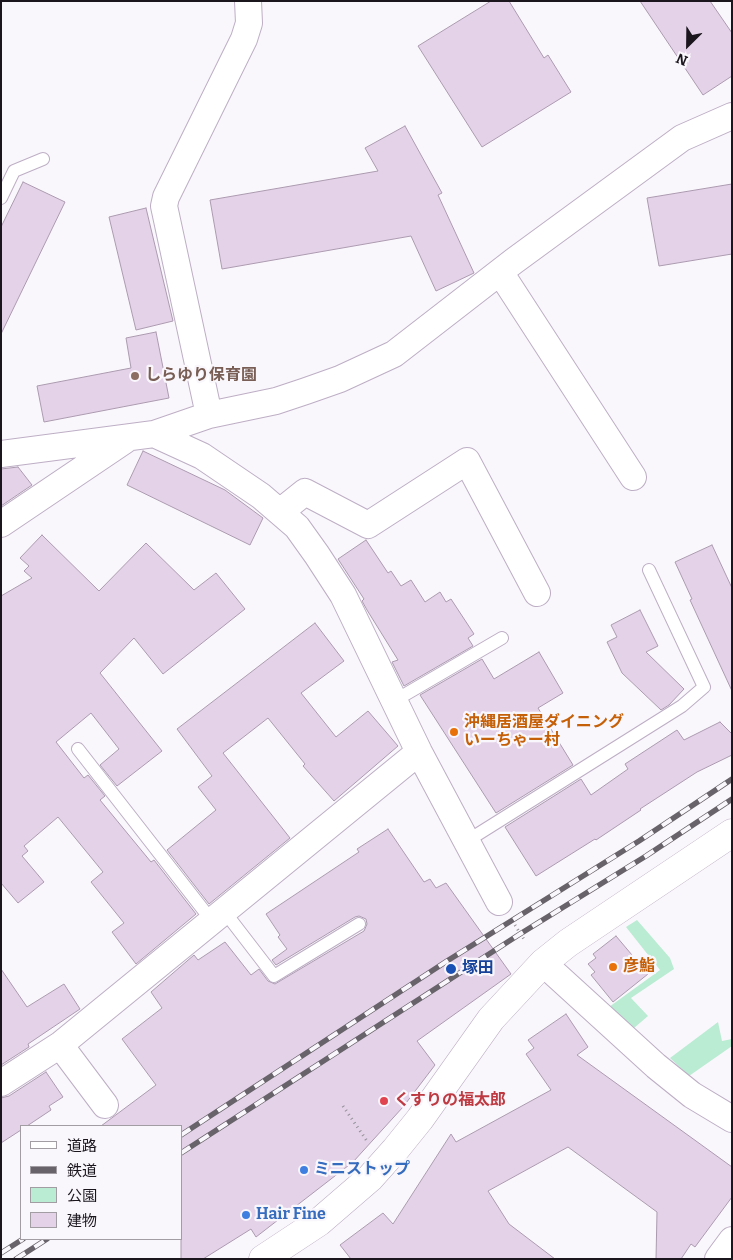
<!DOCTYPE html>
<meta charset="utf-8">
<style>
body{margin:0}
#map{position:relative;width:733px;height:1260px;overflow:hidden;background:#faf7fc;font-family:Bitter,"Noto Sans JP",serif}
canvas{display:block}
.frame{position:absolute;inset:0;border:2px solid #1b161e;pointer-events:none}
.legend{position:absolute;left:20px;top:1125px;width:162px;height:115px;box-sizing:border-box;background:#faf7fc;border:1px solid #a19da3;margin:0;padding:6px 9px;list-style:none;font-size:15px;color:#1b161e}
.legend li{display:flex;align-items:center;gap:10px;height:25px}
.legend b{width:25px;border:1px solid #a19da3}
.north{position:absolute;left:663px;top:20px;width:50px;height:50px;-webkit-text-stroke:4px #faf7fc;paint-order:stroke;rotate:203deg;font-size:14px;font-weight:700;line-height:20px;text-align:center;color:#1b161e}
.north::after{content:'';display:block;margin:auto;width:18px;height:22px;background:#1b161e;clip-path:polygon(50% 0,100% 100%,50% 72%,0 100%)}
</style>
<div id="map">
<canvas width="733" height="1260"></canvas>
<div class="frame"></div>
<ul class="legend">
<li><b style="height:6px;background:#fff"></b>道路</li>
<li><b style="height:6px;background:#68636a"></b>鉄道</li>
<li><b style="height:14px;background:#b9ecd2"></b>公園</li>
<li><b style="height:14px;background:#e4d2e9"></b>建物</li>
</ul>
<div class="north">N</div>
</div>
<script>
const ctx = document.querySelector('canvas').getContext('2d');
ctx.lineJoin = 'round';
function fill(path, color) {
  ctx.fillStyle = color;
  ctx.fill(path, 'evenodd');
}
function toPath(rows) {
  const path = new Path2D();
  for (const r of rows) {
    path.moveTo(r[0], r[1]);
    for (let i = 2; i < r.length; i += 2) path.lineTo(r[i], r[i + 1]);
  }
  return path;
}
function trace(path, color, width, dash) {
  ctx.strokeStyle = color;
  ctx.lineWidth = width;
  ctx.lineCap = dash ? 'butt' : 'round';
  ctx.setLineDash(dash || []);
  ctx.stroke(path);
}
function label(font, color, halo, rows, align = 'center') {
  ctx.font = font + ' Bitter,"Noto Sans JP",serif';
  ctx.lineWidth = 4.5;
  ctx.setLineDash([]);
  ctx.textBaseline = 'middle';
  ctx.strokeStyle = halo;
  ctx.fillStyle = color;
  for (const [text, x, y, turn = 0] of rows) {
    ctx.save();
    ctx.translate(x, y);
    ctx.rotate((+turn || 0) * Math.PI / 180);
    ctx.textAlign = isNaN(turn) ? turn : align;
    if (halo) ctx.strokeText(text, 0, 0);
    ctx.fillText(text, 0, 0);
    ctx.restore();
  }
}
fill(toPath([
 [637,920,670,958,674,969,631,998,648,1016,634,1028,609,1007,660,970,626,927],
 [718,1022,722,1041,732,1039,732,1046,689,1076,670,1058]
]), '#b9ecd2');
const building = toPath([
 [491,1,509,1,544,58,548,55,571,92,482,147,418,46,491,1],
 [640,1,710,1,732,33,732,76,703,95,640,1],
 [405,126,442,193,438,195,474,273,436,291,411,236,222,269,210,200,378,171,365,148,405,126],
 [23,182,65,202,1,334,1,227,23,182],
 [732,184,732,254,659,266,647,198,732,184],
 [146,208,173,321,136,330,109,217,146,208],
 [156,332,169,398,44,422,37,386,131,368,126,338,156,332],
 [143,451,225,490,263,518,250,545,127,485,143,451],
 [18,467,32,485,1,506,1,469,18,467],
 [42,535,99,591,146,543,194,590,216,573,245,609,163,674,134,638,100,673,162,751,117,786,100,765,119,749,91,713,56,742,84,778,88,775,105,796,100,800,151,862,154,860,196,914,136,964,112,932,124,923,91,882,103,872,58,817,24,846,28,851,22,856,44,882,18,903,1,883,1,596,32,578,24,571,29,566,20,558,42,535],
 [366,540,388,573,391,571,401,586,411,580,425,602,440,592,446,602,451,599,474,634,468,638,473,646,404,686,392,662,398,660,367,610,362,601,364,599,338,559,366,540],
 [712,545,732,588,732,691,690,600,692,599,675,562,712,545],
 [640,610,658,646,646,652,684,689,669,705,661,710,622,673,607,642,617,637,611,625,640,610],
 [315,623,344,661,301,693,336,737,368,711,398,746,334,801,303,766,305,764,268,718,223,753,290,838,209,904,167,850,216,810,198,787,212,776,177,729,315,623],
 [539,652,563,693,538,708,573,765,496,813,420,695,482,659,494,679,539,652],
 [720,722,732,734,732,755,697,772,640,809,641,810,596,840,595,839,536,876,505,827,581,779,591,795,628,769,625,764,677,730,684,740,720,722],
 [388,829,424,882,430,879,436,888,446,883,511,974,417,1041,435,1065,403,1107,353,1162,256,1237,251,1229,203,1259,181,1259,181,1126,101,1126,156,1085,122,1039,162,1008,151,992,194,955,198,960,225,942,251,975,259,969,268,981,275,984,364,931,367,924,366,919,359,916,355,917,276,965,272,960,287,949,278,937,280,935,266,914,359,852,357,849,388,829],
 [616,936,648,974,613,1002,591,975,595,972,588,964,596,958,593,954,616,936],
 [1,969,27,1007,64,984,80,1009,28,1044,29,1047,1,1065,1,969],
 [566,1014,588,1047,577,1055,732,1167,732,1197,695,1247,691,1244,681,1259,656,1259,657,1212,568,1147,488,1191,509,1224,555,1259,351,1259,340,1245,383,1213,393,1224,451,1134,456,1142,551,1090,526,1054,534,1048,528,1040,566,1014],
 [46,1072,63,1097,49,1106,51,1110,27,1126,21,1126,21,1130,1,1143,1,1098,9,1096,46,1072]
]);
fill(building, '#e4d2e9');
trace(building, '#ac9bb0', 1);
const lane = toPath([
 [1,198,14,171,43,159],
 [394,701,502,638],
 [78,749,212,921],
 [467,841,682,706,704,687,649,570],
 [224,911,274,976,359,924]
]);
const street = toPath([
 [500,272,633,477],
 [209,415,164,206,166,197,244,39,249,23,248,1],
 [154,434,202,456,261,496,297,527,317,555,343,595,419,752,499,902],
 [1,454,154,434,209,415,276,401,306,391,340,379,394,354,514,261,682,138,732,116],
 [280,512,305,492,368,525,467,461,537,593],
 [1,524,124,441],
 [543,963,656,1066,692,1095,732,1119],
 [60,1045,105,1105],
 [1,1083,60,1045,419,752],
 [718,1259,732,1240]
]);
const secondary = toPath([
 [263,1259,319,1222,370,1178,395,1150,420,1119,491,1019,543,963,568,943,732,833]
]);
trace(lane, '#bdaec5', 14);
trace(street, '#bdaec5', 28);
trace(secondary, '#bdaec5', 29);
trace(toPath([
 [515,925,525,941],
 [343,1106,367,1141]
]), '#938f96', 3, [1, 4]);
trace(lane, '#fff', 12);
trace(street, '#fff', 26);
trace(secondary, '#fff', 28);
const rail = toPath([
 [181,1135,447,961,639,841,732,779],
 [181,1153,520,934,646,856,732,799],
 [1,1253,23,1239],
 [16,1259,47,1239]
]);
trace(rail, '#68636a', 5.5);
trace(rail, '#faf7fc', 4, [11]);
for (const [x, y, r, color] of [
 [135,376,5,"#8d6e63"],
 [454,732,5,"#e8710a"],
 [613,967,5,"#e8710a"],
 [451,969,6,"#1a4fb4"],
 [384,1101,5,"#e0444e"],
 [304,1170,5,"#3f7fe0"],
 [246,1215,5,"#3f7fe0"]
]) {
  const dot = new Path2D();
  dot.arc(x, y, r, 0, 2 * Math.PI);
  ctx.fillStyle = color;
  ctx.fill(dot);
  trace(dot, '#faf7fc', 2);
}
label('bold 16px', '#785e54', '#faf7fc', [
 ["しらゆり保育園",145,376]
], 'left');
label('bold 16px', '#c56008', '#faf7fc', [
 ["沖縄居酒屋ダイニング",464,723],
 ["いーちゃー村",464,741],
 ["彦鮨",623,967]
], 'left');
label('bold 16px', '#164399', '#faf7fc', [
 ["塚田",462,969]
], 'left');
label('bold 16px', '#be3a42', '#faf7fc', [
 ["くすりの福太郎",394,1101]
], 'left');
label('bold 16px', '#366cbe', '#faf7fc', [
 ["ミニストップ",314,1170],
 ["Hair Fine",256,1215]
], 'left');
</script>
